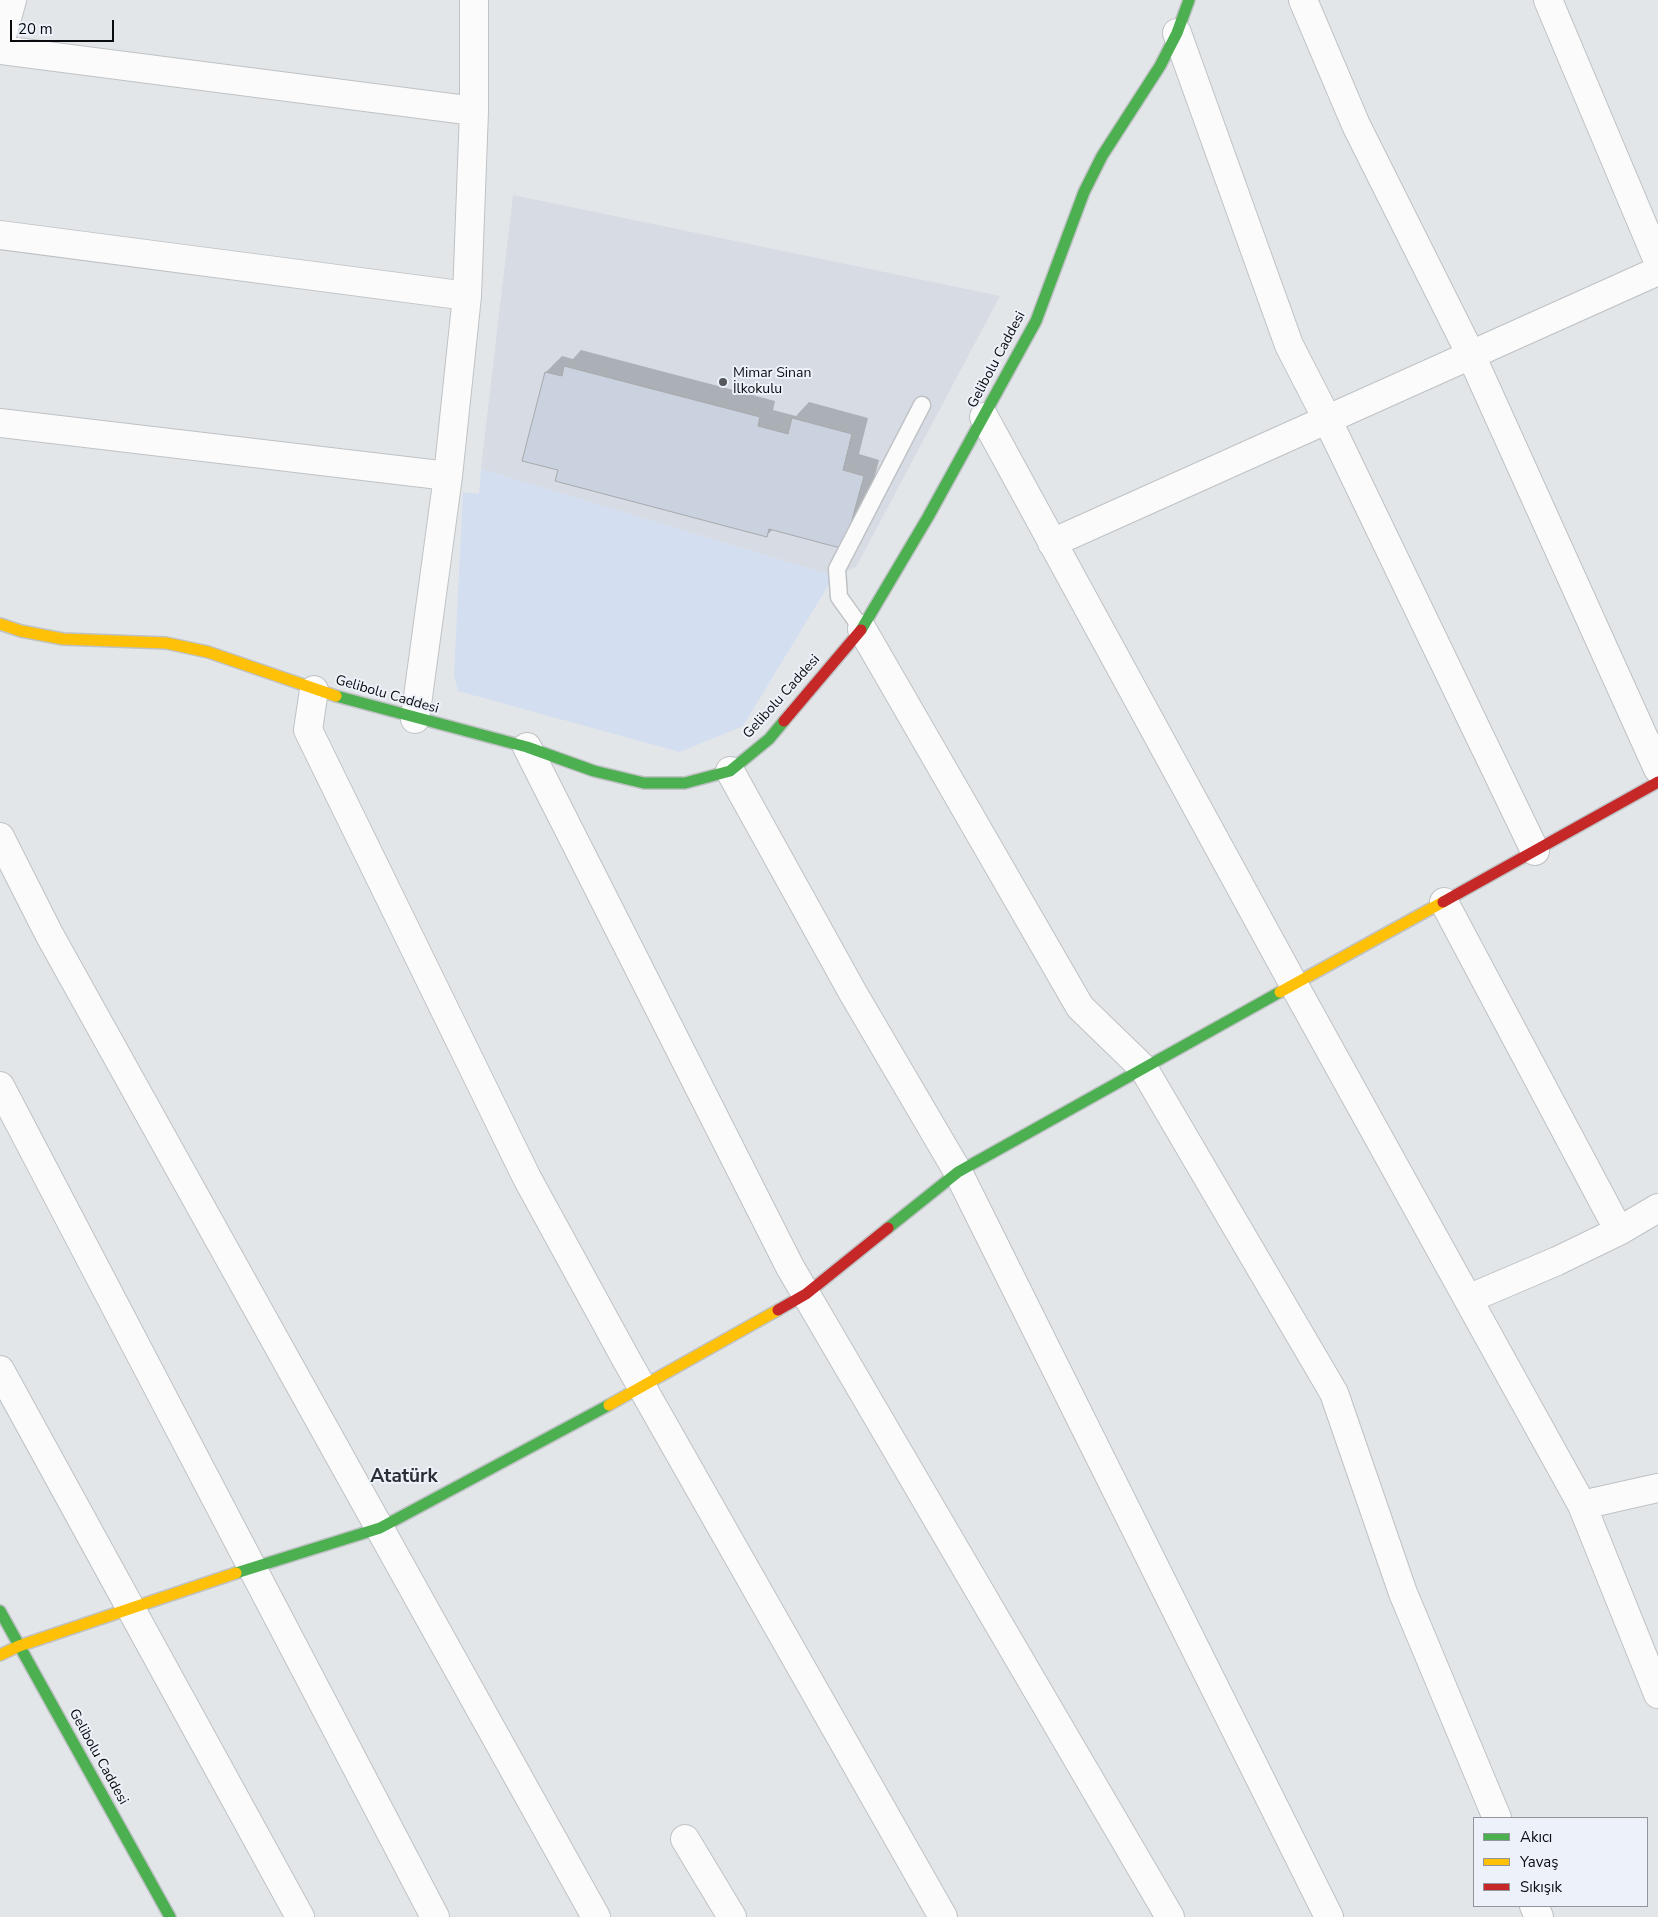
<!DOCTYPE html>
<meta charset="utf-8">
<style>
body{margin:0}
#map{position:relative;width:1658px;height:1917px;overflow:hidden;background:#e3e6e9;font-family:"Nunito Sans",sans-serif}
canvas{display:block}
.legend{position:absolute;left:1473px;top:1817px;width:175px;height:90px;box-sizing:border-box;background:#edf2fa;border:1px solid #92969c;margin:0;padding:6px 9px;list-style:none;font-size:15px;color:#0a0b0e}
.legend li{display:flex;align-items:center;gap:10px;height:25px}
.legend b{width:25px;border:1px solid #92969c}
.scale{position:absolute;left:10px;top:20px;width:104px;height:22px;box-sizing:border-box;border:2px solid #0a0b0e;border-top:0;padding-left:6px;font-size:15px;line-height:18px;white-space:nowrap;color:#0a0b0e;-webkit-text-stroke:4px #edf2fa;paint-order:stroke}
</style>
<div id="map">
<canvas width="1658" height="1917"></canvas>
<ul class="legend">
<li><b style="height:6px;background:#4caf50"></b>Akıcı</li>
<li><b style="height:6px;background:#ffc107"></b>Yavaş</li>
<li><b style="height:6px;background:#c62828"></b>Sıkışık</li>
</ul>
<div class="scale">20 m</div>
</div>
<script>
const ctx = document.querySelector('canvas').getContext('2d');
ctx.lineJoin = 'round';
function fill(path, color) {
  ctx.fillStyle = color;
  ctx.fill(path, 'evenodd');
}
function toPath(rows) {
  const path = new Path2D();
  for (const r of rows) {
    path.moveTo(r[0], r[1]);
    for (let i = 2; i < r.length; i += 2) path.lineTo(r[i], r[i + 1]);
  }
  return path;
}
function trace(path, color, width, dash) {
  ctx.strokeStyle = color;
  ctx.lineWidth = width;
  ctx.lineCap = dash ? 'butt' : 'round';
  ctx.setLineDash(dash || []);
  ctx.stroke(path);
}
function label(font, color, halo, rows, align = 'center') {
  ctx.font = font + ' "Nunito Sans",sans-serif';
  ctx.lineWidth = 4;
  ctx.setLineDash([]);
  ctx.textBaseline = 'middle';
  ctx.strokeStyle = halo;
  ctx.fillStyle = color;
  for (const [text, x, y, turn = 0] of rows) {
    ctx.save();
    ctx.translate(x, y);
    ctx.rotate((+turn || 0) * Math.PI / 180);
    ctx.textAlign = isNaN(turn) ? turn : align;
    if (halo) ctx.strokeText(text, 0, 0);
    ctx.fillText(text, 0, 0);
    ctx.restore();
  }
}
fill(toPath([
 [513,195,1000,296,856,567,834,576,481,469]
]), '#d6dbe4');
fill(toPath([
 [481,469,834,576,743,726,680,752,458,691,454,675,463,492,479,494]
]), '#d3def1');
fill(toPath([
 [581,350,775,401,773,410,796,416,809,402,868,418,859,454,879,460,860,531,773,529,766,536,559,469,546,372,562,356,573,359]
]), '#0003');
const building = toPath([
 [564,366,760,417,758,426,788,434,792,418,852,434,843,470,864,476,844,549,769,529,767,537,555,481,558,470,522,461,545,372,562,376,564,366]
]);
fill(building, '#cad2df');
trace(building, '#a8aaac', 1);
const lane = toPath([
 [862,629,839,597,837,569,922,405]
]);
const street = toPath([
 [1303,0,1356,125,1471,355,1658,769],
 [1548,0,1658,261],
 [1177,33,1289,345,1327,419,1535,851],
 [0,43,12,0],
 [0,50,474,111],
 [0,235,467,296],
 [984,417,1294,985,1582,1505,1658,1694],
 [0,423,448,476],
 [1052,543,1658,271],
 [862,629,1080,1007,1144,1069,1334,1393,1403,1593,1497,1818],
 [314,690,308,730,527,1178,626,1359,943,1917],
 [415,719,448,476,467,296,474,111,474,0],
 [527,747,790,1267,1170,1917],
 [730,771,853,993,958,1172,1329,1917],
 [0,837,49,934,596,1917],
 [1444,902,1619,1231],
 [0,1086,435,1917],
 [1468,1299,1557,1261,1619,1231,1658,1208],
 [0,1370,300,1917],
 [1582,1505,1658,1488],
 [685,1839,732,1917],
 [1534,1906,1539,1917]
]);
const fast = toPath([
 [861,630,928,517,1036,321,1084,192,1102,156,1160,66,1177,33,1189,0],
 [336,696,527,747,594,771,644,783,685,783,730,771,769,739,784,721],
 [888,1228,958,1172,1280,992],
 [236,1573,380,1528,609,1405],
 [0,1611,170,1917]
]);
const slow = toPath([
 [0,624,21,631,63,639,166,643,208,652,336,696],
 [1280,992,1443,902],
 [609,1405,778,1310],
 [0,1655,19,1646,236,1573]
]);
const jam = toPath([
 [784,721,861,630],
 [1443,902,1658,782],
 [778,1310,806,1294,888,1228]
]);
trace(lane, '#bfc2c4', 19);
trace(street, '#bfc2c4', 30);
trace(fast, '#bfc2c4', 14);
trace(slow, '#bfc2c4', 14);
trace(jam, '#bfc2c4', 14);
trace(lane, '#fbfbfc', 16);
trace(street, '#fbfbfc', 28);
trace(fast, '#4caf50', 11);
trace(slow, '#ffc107', 11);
trace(jam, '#c62828', 11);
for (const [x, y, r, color] of [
 [723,382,5,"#56585b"]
]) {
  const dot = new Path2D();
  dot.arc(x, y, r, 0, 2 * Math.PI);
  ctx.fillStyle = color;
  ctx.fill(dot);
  trace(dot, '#edf2fa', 2);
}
label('14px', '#0a0b0e', '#edf2fa', [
 ["Gelibolu Caddesi",997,360,-62],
 ["Gelibolu Caddesi",387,695,16],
 ["Gelibolu Caddesi",782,697,-48],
 ["Gelibolu Caddesi",98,1757,61]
]);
label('14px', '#0a0b0e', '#edf2fa', [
 ["Mimar Sinan",733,374],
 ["İlkokulu",733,390]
], 'left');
label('bold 19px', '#2b2e34', '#edf2fa', [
 ["Atatürk",404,1477]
]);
</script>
